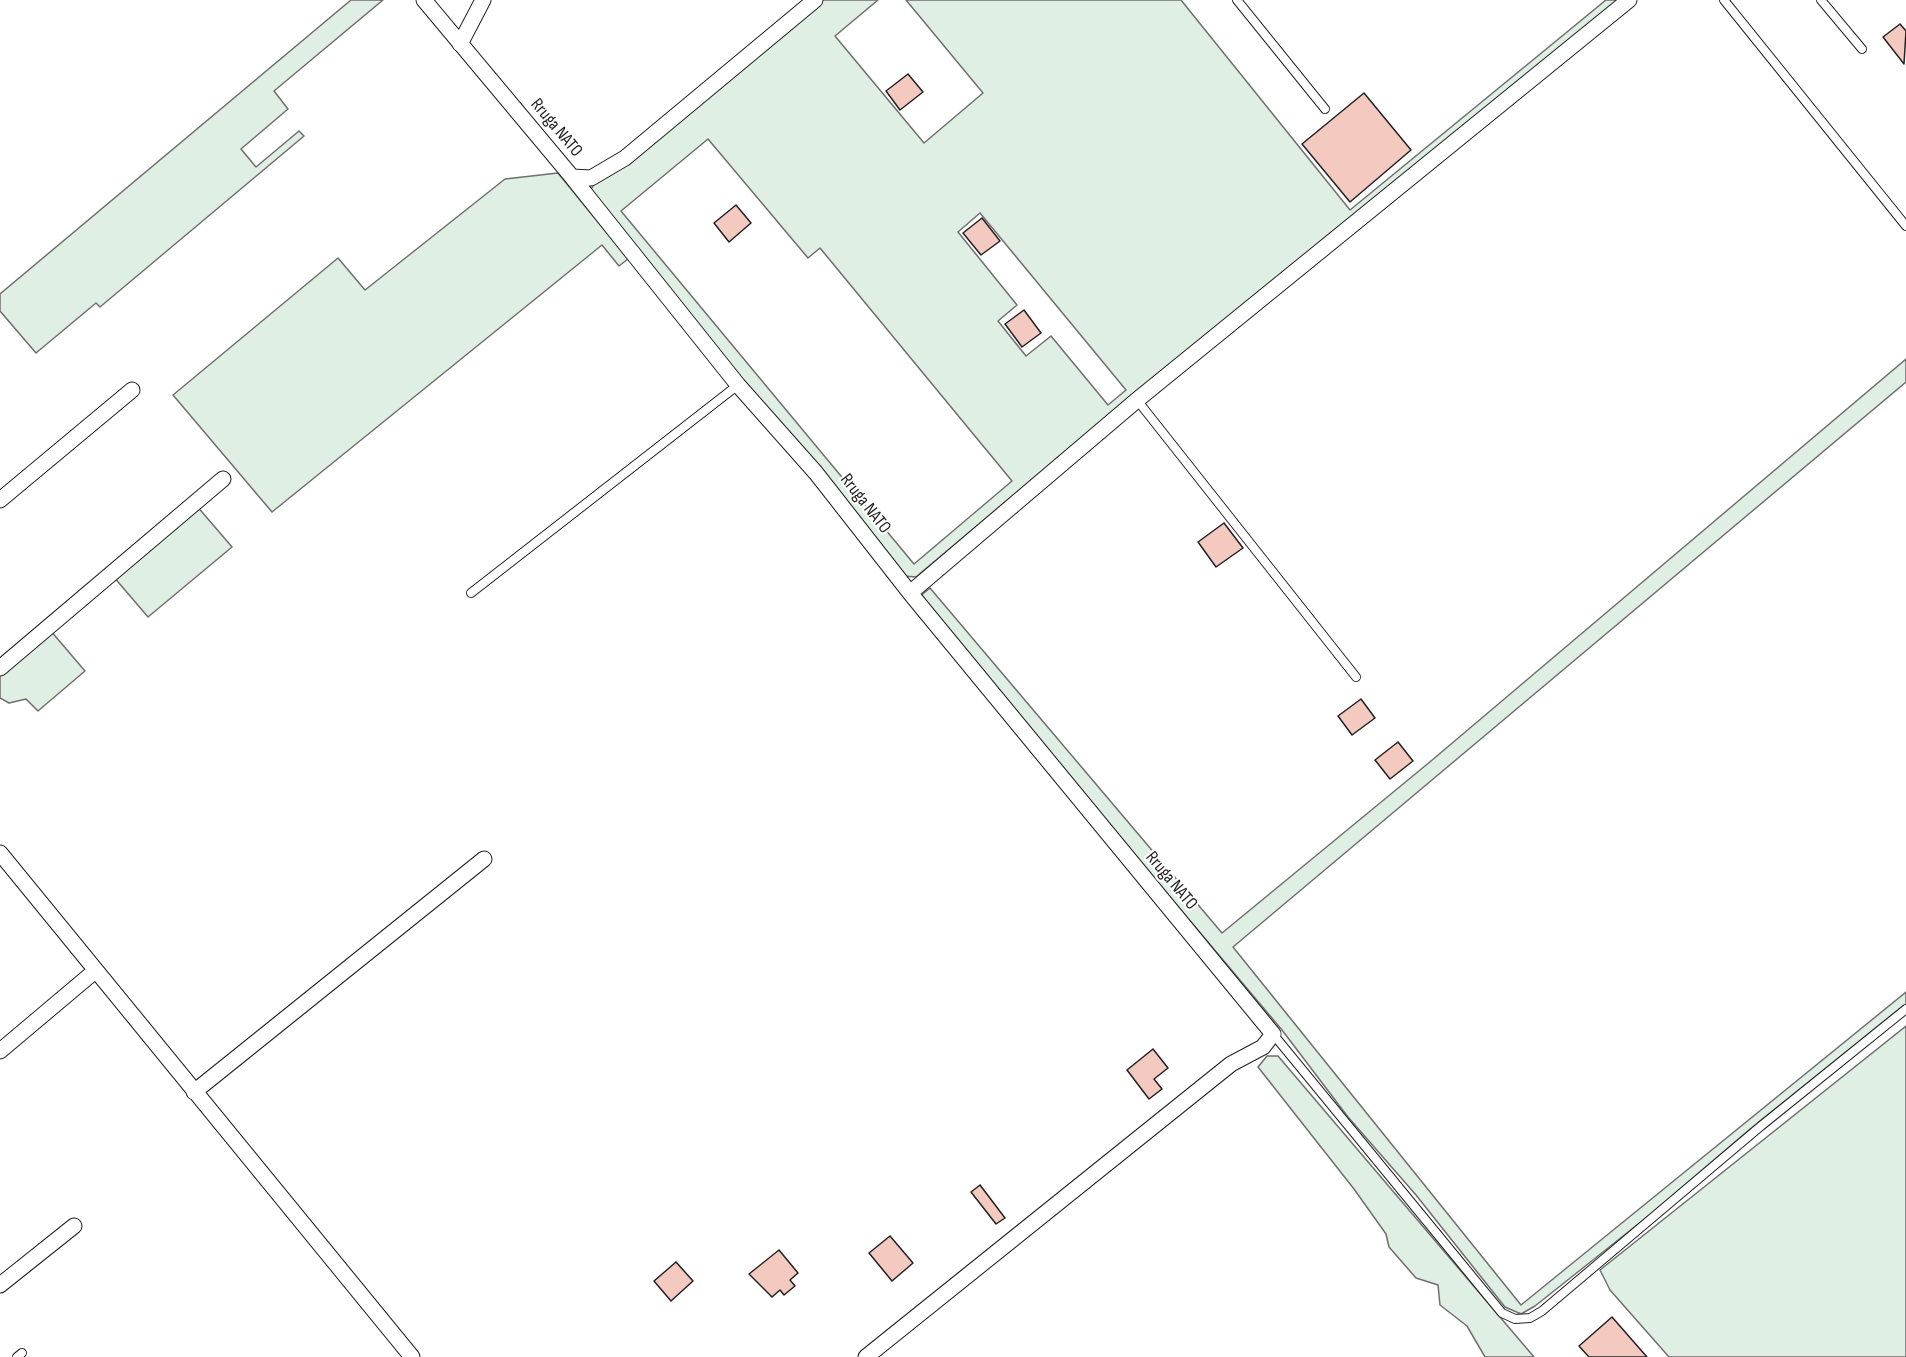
<!DOCTYPE html>
<style>
body{margin:0}
canvas{display:block;background:#fff}
</style>
<canvas width="1906" height="1357"></canvas>
<script>
const ctx = document.querySelector('canvas').getContext('2d');
ctx.lineJoin = 'round';
function fill(path, color) {
  ctx.fillStyle = color;
  ctx.fill(path, 'evenodd');
}
function toPath(rows) {
  const path = new Path2D();
  for (const r of rows) {
    path.moveTo(r[0], r[1]);
    for (let i = 2; i < r.length; i += 2) path.lineTo(r[i], r[i + 1]);
  }
  return path;
}
function trace(path, color, width, dash) {
  ctx.strokeStyle = color;
  ctx.lineWidth = width;
  ctx.lineCap = dash ? 'butt' : 'round';
  ctx.setLineDash(dash || []);
  ctx.stroke(path);
}
function label(font, color, halo, rows, align = 'center') {
  ctx.font = font + ' "Sofia Sans Condensed",sans-serif';
  ctx.lineWidth = 4.5;
  ctx.setLineDash([]);
  ctx.textBaseline = 'middle';
  ctx.strokeStyle = halo;
  ctx.fillStyle = color;
  for (const [text, x, y, turn = 0] of rows) {
    ctx.save();
    ctx.translate(x, y);
    ctx.rotate((+turn || 0) * Math.PI / 180);
    ctx.textAlign = isNaN(turn) ? turn : align;
    if (halo) ctx.strokeText(text, 0, 0);
    ctx.fillText(text, 0, 0);
    ctx.restore();
  }
}
const green = toPath([
 [351,0,383,0,274,91,288,109,241,149,256,167,299,131,304,136,100,307,96,303,36,353,0,311,0,294,351,0],
 [822,0,878,0,835,36,924,143,983,93,906,0,1181,0,1350,210,1606,0,1622,0,1132,395,916,577,904,576,773,420,590,192,594,183,822,0],
 [708,139,808,258,820,248,1012,481,914,564,621,211,708,139],
 [980,213,1126,390,1108,405,1051,336,1026,356,998,321,1017,305,958,232,980,213],
 [558,173,628,259,619,266,602,245,272,512,173,395,338,258,365,290,505,179,558,173],
 [1906,359,1906,382,1233,947,1521,1305,1906,992,1906,1005,1750,1129,1652,1213,1535,1306,1521,1314,1505,1307,1416,1195,1348,1117,1282,1030,918,598,930,588,1222,933,1431,761,1906,359],
 [196,505,232,547,148,617,113,576,196,505],
 [50,630,85,671,38,711,26,699,9,703,0,698,0,673,50,630],
 [1906,1026,1906,1357,1669,1357,1610,1290,1600,1270,1906,1026],
 [1267,1056,1278,1056,1534,1357,1485,1357,1467,1326,1440,1305,1438,1285,1416,1278,1389,1247,1386,1234,1354,1189,1258,1067,1267,1056]
]);
fill(green, '#e0efe3');
trace(green, '#6f6f6f', 1.5);
const building = toPath([
 [1900,24,1906,31,1904,64,1883,37,1900,24],
 [908,74,923,92,900,110,886,91,908,74],
 [1364,93,1411,150,1350,202,1302,144,1364,93],
 [736,205,751,223,729,242,714,223,736,205],
 [982,218,1000,241,981,255,963,233,982,218],
 [1024,310,1041,333,1022,347,1005,324,1024,310],
 [1224,523,1243,548,1216,567,1198,542,1224,523],
 [1361,699,1375,718,1352,735,1338,716,1361,699],
 [1398,742,1413,761,1390,779,1375,760,1398,742],
 [1153,1049,1168,1068,1154,1079,1162,1089,1149,1099,1127,1070,1153,1049],
 [980,1185,1005,1218,996,1224,971,1192,980,1185],
 [890,1236,913,1263,892,1281,869,1253,890,1236],
 [779,1250,798,1273,790,1280,795,1286,784,1295,780,1290,772,1297,749,1274,779,1250],
 [676,1262,693,1281,671,1301,654,1281,676,1262],
 [1612,1317,1647,1357,1589,1357,1579,1346,1612,1317]
]);
fill(building, '#f3c9c0');
trace(building, '#222', 1.5);
const service = toPath([
 [1237,0,1325,109],
 [1724,0,1906,226],
 [1821,0,1862,49],
 [1137,400,1356,677],
 [471,593,738,385],
 [1273,1034,1502,1313,1515,1319,1530,1318,1542,1311,1761,1126,1906,1009],
 [17,1357,22,1353]
]);
const minor = toPath([
 [424,0,572,177,738,385,816,473,910,593,1273,1034,1263,1047,1231,1064,866,1357],
 [460,44,483,0],
 [572,177,591,178,625,158,815,0],
 [0,500,132,390],
 [910,593,1137,400,1629,0],
 [0,668,223,479],
 [0,853,412,1357],
 [0,1051,95,971],
 [194,1092,484,859],
 [0,1285,74,1226]
]);
trace(service, '#222', 10);
trace(minor, '#222', 17);
trace(service, '#fff', 8);
trace(minor, '#fff', 15);
label('18px', '#222', '#fff', [
 ["Rruga NATO",556,128,50],
 ["Rruga NATO",865,504,52],
 ["Rruga NATO",1171,881,50]
]);
</script>
